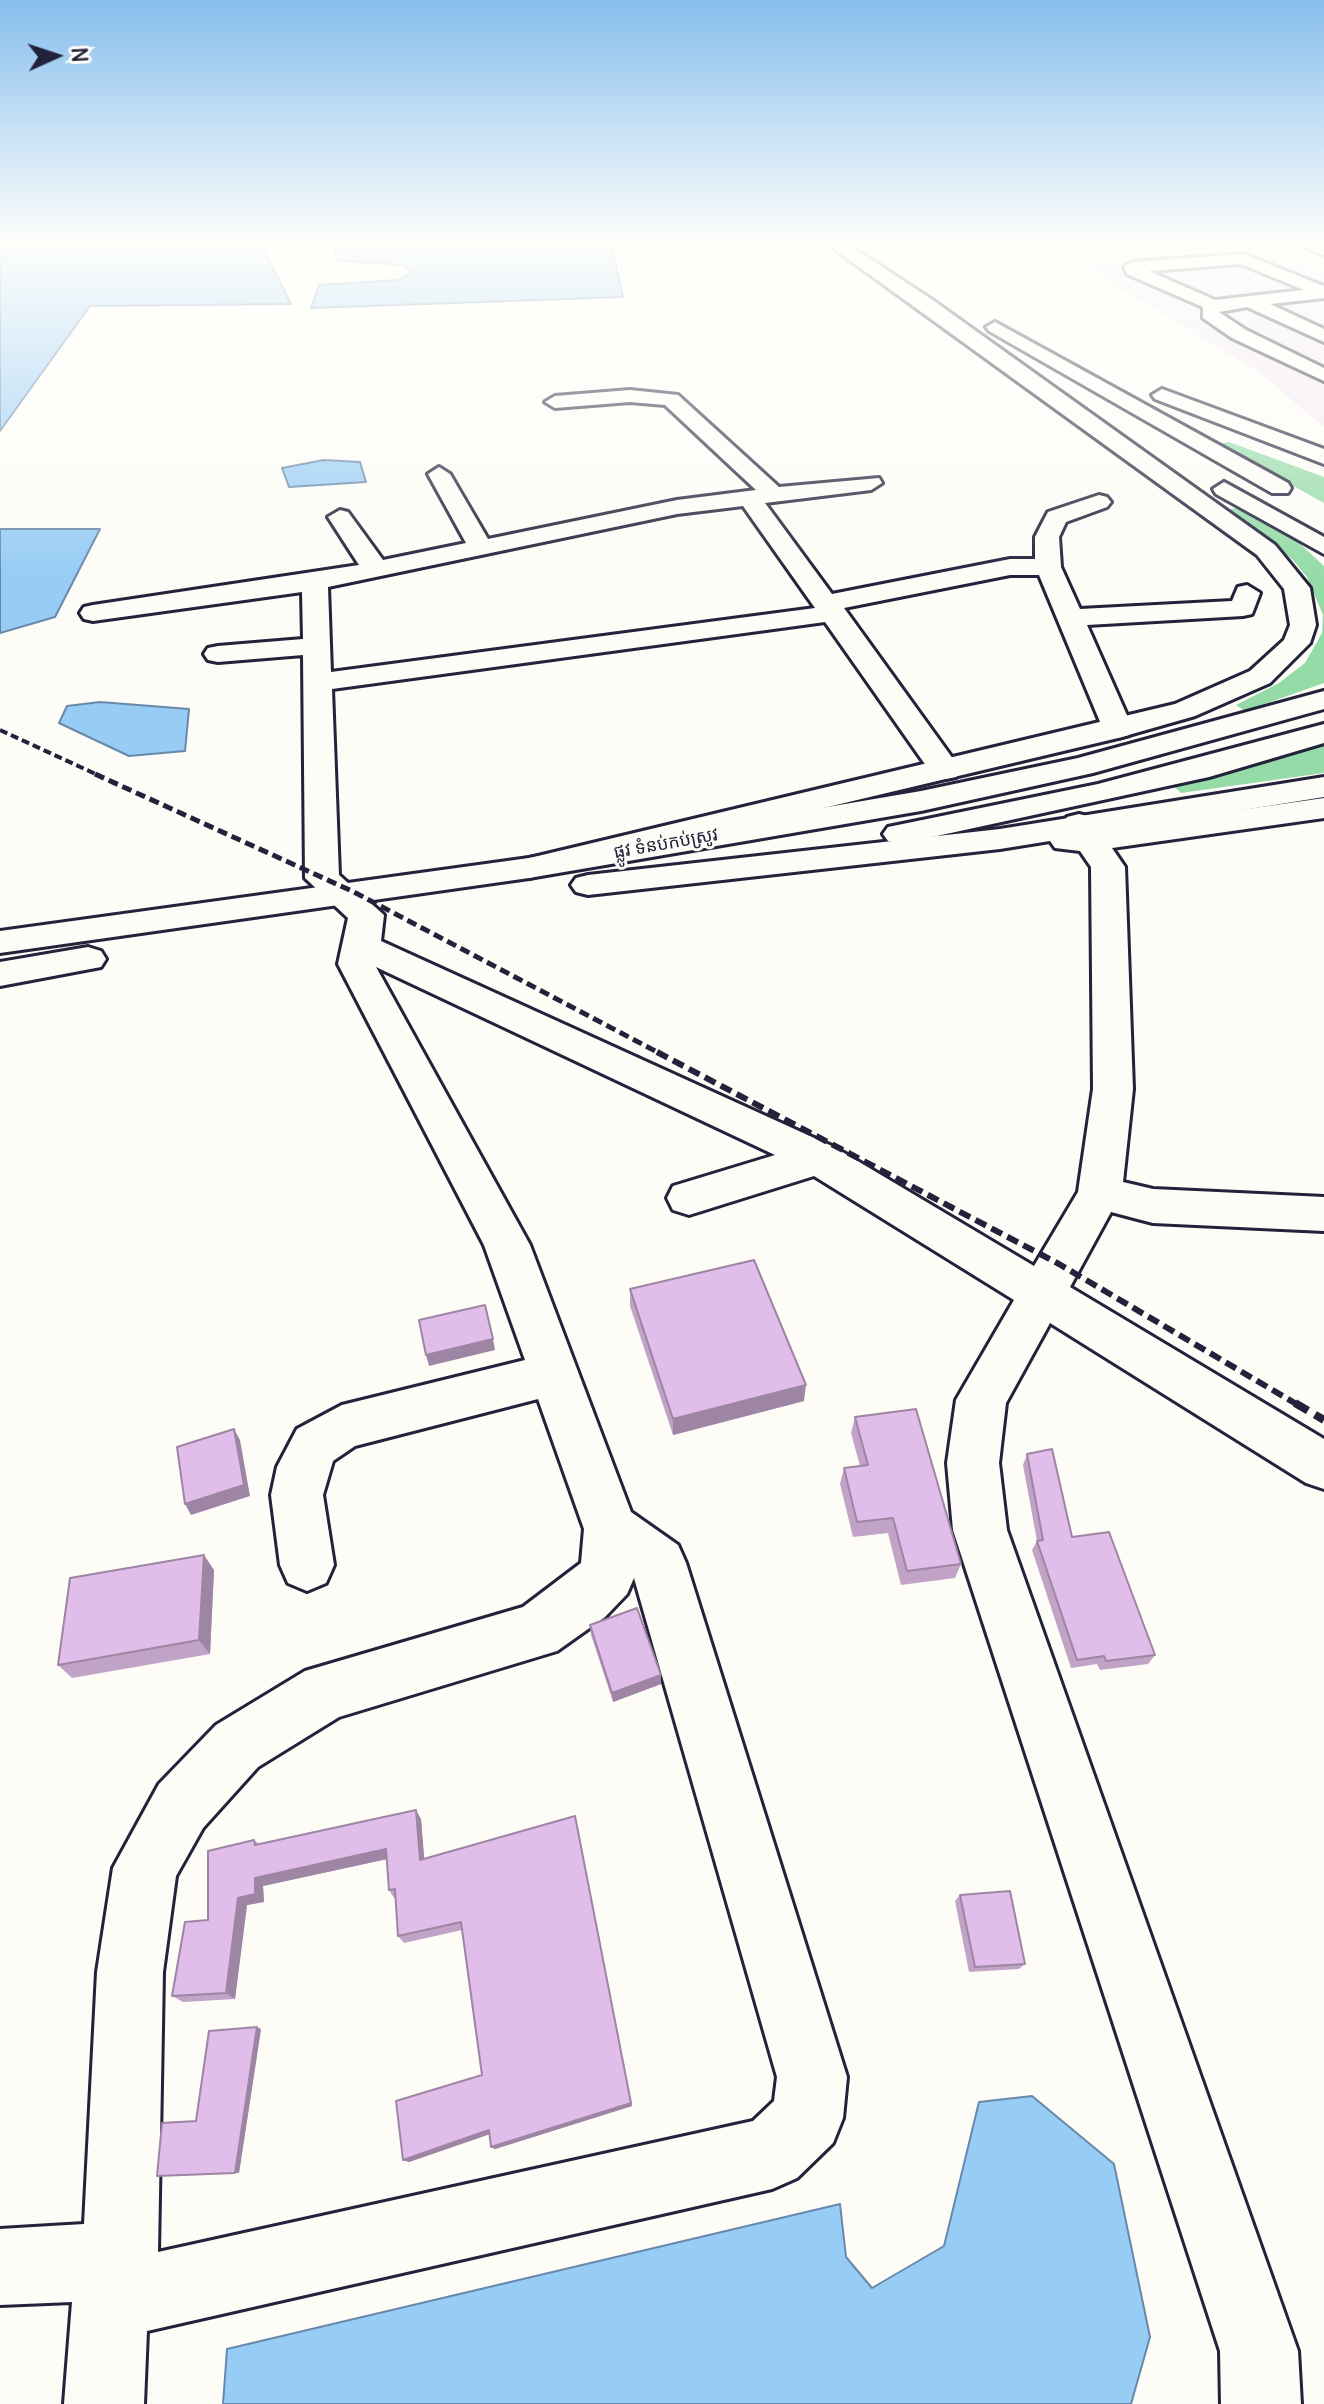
<!DOCTYPE html>
<meta charset="utf-8">
<style>
body{margin:0}
#map{position:relative;width:1324px;height:2404px;overflow:hidden;background:#fdfcf7;font-family:Delius,sans-serif}
canvas{display:block}
.north{position:absolute;left:16px;top:16px;width:80px;height:80px;-webkit-text-stroke:6px #fdfcf7;paint-order:stroke;rotate:87deg;font-size:22px;font-weight:700;line-height:32px;text-align:center;color:#22223b}
.north::after{content:'';display:block;margin:auto;width:28px;height:36px;background:#22223b;clip-path:polygon(50% 0,100% 100%,50% 72%,0 100%)}
</style>
<div id="map">
<canvas width="1324" height="2404"></canvas>
<div class="north">N</div>
</div>
<script>
const ctx = document.querySelector('canvas').getContext('2d');
ctx.lineJoin = 'round';
function fill(path, color) {
  ctx.fillStyle = color;
  ctx.fill(path, 'evenodd');
}
function toPath(rows) {
  const path = new Path2D();
  for (const r of rows) {
    path.moveTo(r[0], r[1]);
    for (let i = 2; i < r.length; i += 2) path.lineTo(r[i], r[i + 1]);
  }
  return path;
}
function trace(path, color, width, dash) {
  ctx.strokeStyle = color;
  ctx.lineWidth = width;
  ctx.lineCap = dash ? 'butt' : 'round';
  ctx.setLineDash(dash || []);
  ctx.stroke(path);
}
function label(font, color, halo, rows, align = 'center') {
  ctx.font = font + ' Delius,"Noto Sans Khmer",sans-serif';
  ctx.lineWidth = 6;
  ctx.setLineDash([]);
  ctx.textBaseline = 'middle';
  ctx.strokeStyle = halo;
  ctx.fillStyle = color;
  for (const [text, x, y, turn = 0] of rows) {
    ctx.save();
    ctx.translate(x, y);
    ctx.rotate((+turn || 0) * Math.PI / 180);
    ctx.textAlign = isNaN(turn) ? turn : align;
    if (halo) ctx.strokeText(text, 0, 0);
    ctx.fillText(text, 0, 0);
    ctx.restore();
  }
}
fill(toPath([
 [1250,240,1324,272,1324,427,1260,373,1043,241]
]), '#f4e9f3');
fill(toPath([
 [1229,442,1324,477,1324,503,1218,444],
 [1240,508,1297,541,1324,566,1324,683,1245,711,1236,705,1279,683,1305,663,1322,633,1323,615,1307,577,1293,560,1229,509],
 [1324,744,1324,773,1181,793,1172,785]
]), '#95dba8');
const water = toPath([
 [0,240,259,240,291,304,90,306,0,431,0,240],
 [332,240,610,240,623,297,311,308,319,285,398,280,412,273,405,265,338,261,332,240],
 [324,460,360,462,366,482,289,487,282,468,324,460],
 [0,529,100,529,55,617,0,633,0,529],
 [100,702,189,709,185,751,129,756,59,723,67,706,100,702],
 [1032,2096,1114,2164,1150,2337,1131,2404,223,2404,227,2349,840,2204,846,2257,872,2288,944,2246,979,2102,1032,2096]
]);
fill(water, '#97ccf5');
trace(water, '#6888ab', 2);
const minor = toPath([
 [1292,240,1324,244,1324,255,1294,243,1292,240],
 [1243,254,1324,286,1324,298,1270,304,1324,329,1324,342,1247,307,1219,312,1246,330,1324,368,1324,381,1232,338,1203,318,1203,307,1127,274,1124,267,1132,262,1243,254],
 [1241,264,1304,290,1215,300,1149,271,1241,264],
 [630,390,678,395,779,487,879,478,882,483,871,490,765,503,832,594,1010,559,1035,559,1035,537,1048,512,1099,495,1107,497,1111,502,1107,507,1066,522,1059,537,1061,567,1080,609,1232,601,1238,587,1247,585,1260,593,1252,614,1243,616,1087,625,1133,729,1129,735,1118,738,1107,735,1103,729,1039,575,1010,575,844,608,961,770,956,777,945,779,934,777,825,622,332,689,339,875,384,915,381,941,834,1147,1034,1266,1078,1192,1093,1089,1091,867,1080,851,1055,848,1050,841,1055,834,1067,831,1063,824,1067,817,1079,814,1091,817,1100,830,1324,798,1324,818,1112,848,1125,867,1133,1089,1123,1182,1153,1189,1324,1197,1324,1231,1153,1223,1111,1212,1070,1287,1324,1439,1324,1489,1306,1483,1050,1323,1006,1403,999,1463,1007,1530,1298,2351,1301,2404,1221,2404,1220,2351,953,1530,947,1463,956,1400,1014,1300,814,1176,689,1215,673,1210,667,1198,673,1186,775,1155,376,967,530,1245,631,1512,678,1545,686,1563,847,2077,843,2118,833,2143,797,2178,772,2189,147,2331,144,2404,64,2404,72,2302,0,2305,0,2229,84,2224,97,1972,113,1868,159,1784,216,1725,305,1671,523,1607,581,1563,584,1529,538,1399,355,1446,333,1461,323,1495,334,1565,326,1583,307,1591,288,1583,280,1565,271,1495,277,1467,297,1429,342,1405,525,1360,484,1245,338,964,348,918,305,878,303,655,218,662,208,660,204,654,208,648,218,646,303,639,302,592,93,621,84,619,80,613,84,607,93,605,359,565,328,517,340,510,348,512,383,560,466,543,428,474,439,467,450,474,488,539,677,500,756,490,665,405,630,402,555,408,545,402,555,396,630,390],
 [743,506,815,608,331,672,328,587,677,514,743,506],
 [634,1578,777,2077,774,2101,753,2121,158,2252,163,1972,176,1876,203,1828,258,1767,339,1717,557,1651,605,1617,627,1594,634,1578]
]);
const major = toPath([
 [1324,691,1324,709,1093,773,921,811,529,878,0,953,0,931,529,858,921,791,1078,758,1324,691],
 [1324,724,1324,743,1209,777,900,844,888,841,883,834,888,827,1098,784,1324,724],
 [88,947,101,951,106,959,101,967,0,986,0,962,88,947]
]);
const highway = toPath([
 [822,240,841,240,931,299,1275,545,1310,588,1316,625,1310,643,1270,683,1195,716,1118,738,529,878,517,875,512,868,517,861,1175,704,1250,671,1284,640,1290,625,1284,589,1257,555,822,240],
 [995,322,1288,483,1291,488,1288,493,1272,493,989,331,986,327,995,322],
 [1162,389,1324,449,1324,464,1155,399,1152,395,1162,389],
 [1224,482,1324,537,1324,554,1216,494,1213,489,1224,482],
 [1324,777,1324,797,1000,849,588,895,576,892,571,885,576,878,588,875,1000,829,1324,777]
]);
trace(minor, '#22223b', 6);
trace(major, '#22223b', 6);
trace(highway, '#22223b', 6);
fill(minor, '#fdfcf7');
fill(major, '#fdfcf7');
fill(highway, '#fdfcf7');
trace(toPath([
 [0,730,100,776]
]), '#22223b', 4, [8, 4]);
trace(toPath([
 [95,774,354,892,661,1054]
]), '#22223b', 5, [10, 5]);
trace(toPath([
 [657,1052,1059,1264,1298,1405]
]), '#22223b', 6, [12, 6]);
trace(toPath([
 [1295,1403,1324,1420]
]), '#22223b', 8, [15, 8]);
fill(toPath([
 [630,1289,804,1401,673,1435,630,1306],
 [855,1417,961,1564,955,1578,901,1585,888,1533,853,1537,840,1484,844,1468,860,1466,851,1433],
 [1027,1454,1072,1537,1155,1655,1148,1664,1100,1670,1097,1664,1071,1668,1032,1550,1037,1541,1023,1465],
 [214,1570,210,1654,72,1678,58,1665],
 [590,1625,661,1684,613,1702,591,1635],
 [421,1819,424,1859,632,2106,495,2149,491,2147,490,2134,409,2162,403,2160,482,2075,462,1930,404,1943,398,1936,396,1898,394,1898,389,1890,387,1859,263,1886,264,1902,247,1905,235,1999,183,2002,172,1996,208,1920,254,1840,259,1844],
 [960,1895,1025,1964,1019,1969,969,1972,955,1901],
 [261,2029,239,2173,157,2176,196,2121]
]), '#c1a3c8');
fill(toPath([
 [493,1339,495,1350,429,1366,426,1355],
 [806,1385,804,1401,673,1435,673,1419],
 [234,1429,240,1440,250,1496,191,1515,185,1504],
 [204,1555,214,1570,210,1654,199,1640],
 [661,1675,661,1684,613,1702,612,1693],
 [416,1810,421,1819,425,1868,420,1860],
 [575,1816,632,2106,495,2149,491,2147],
 [386,1849,392,1858,263,1886,264,1902,247,1905,235,1999,226,1993,238,1898,255,1878],
 [257,2027,261,2029,239,2173,235,2173],
 [489,2130,493,2133,409,2162,403,2160]
]), '#9d85a3');
const building = toPath([
 [754,1260,806,1385,673,1419,630,1289,754,1260],
 [485,1305,493,1339,426,1355,419,1320,485,1305],
 [916,1409,961,1564,907,1571,893,1518,857,1522,844,1468,868,1465,855,1417,916,1409],
 [234,1429,244,1485,185,1504,177,1447,234,1429],
 [1052,1449,1072,1537,1109,1532,1155,1655,1106,1661,1104,1656,1077,1660,1037,1541,1043,1540,1027,1454,1052,1449],
 [204,1555,199,1640,58,1665,70,1578,204,1555],
 [637,1608,661,1675,612,1693,590,1625,637,1608],
 [416,1810,420,1860,575,1816,631,2103,491,2147,489,2130,403,2160,396,2101,482,2075,461,1922,398,1936,395,1889,389,1890,386,1849,255,1878,255,1894,238,1898,226,1993,172,1996,185,1922,208,1920,208,1851,254,1840,255,1845,416,1810],
 [1010,1891,1025,1964,975,1967,960,1895,1010,1891],
 [257,2027,235,2173,157,2176,162,2123,196,2121,209,2031,257,2027]
]);
fill(building, '#e0bee9');
trace(building, '#9d85a3', 2);
const sky = ctx.createLinearGradient(0, 0, 0, 577);
sky.addColorStop(0, '#87beed');
sky.addColorStop(0.42, '#fefefb');
sky.addColorStop(1, '#fefefb00');
ctx.fillStyle = sky;
ctx.fillRect(0, 0, 1324, 577);
label('18px', '#22223b', '#fdfcf7', [
 ["ផ្លូវ ទំនប់កប់ស្រូវ",666,844,-10]
]);
</script>
